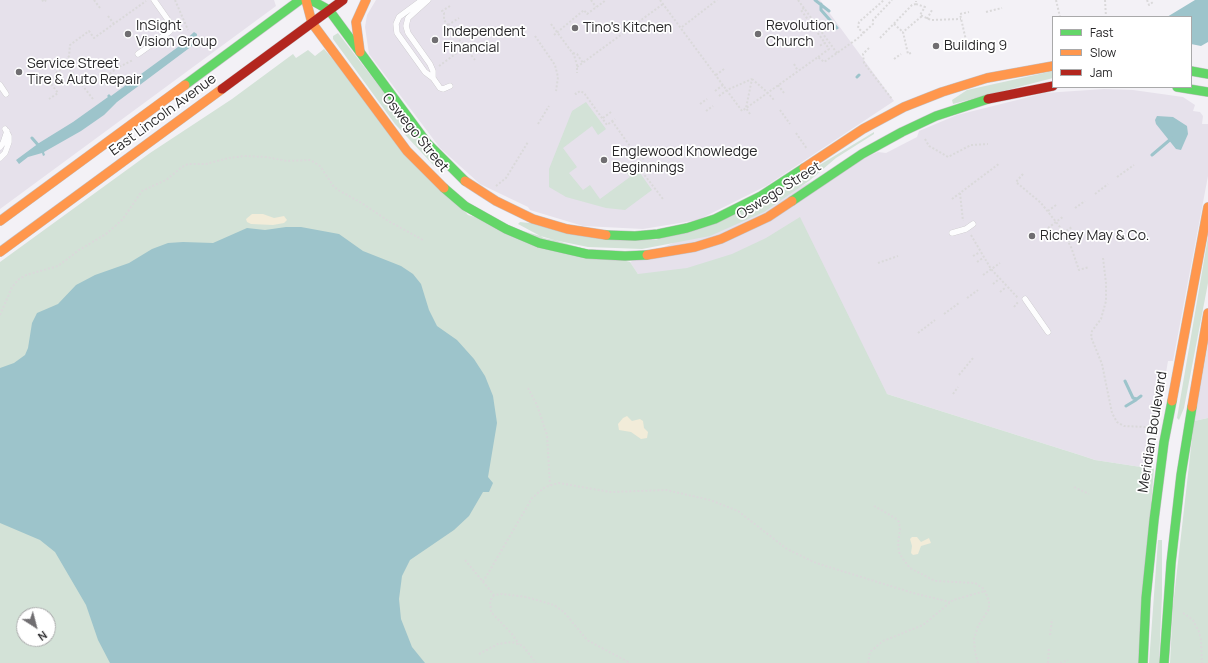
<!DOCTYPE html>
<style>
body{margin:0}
#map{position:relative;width:1208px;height:663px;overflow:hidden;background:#f3f1f6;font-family:Manrope,sans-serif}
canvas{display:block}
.legend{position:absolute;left:1052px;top:16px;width:140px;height:72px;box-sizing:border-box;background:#fff;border:1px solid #a9a9aa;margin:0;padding:5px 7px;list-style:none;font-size:12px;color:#29282a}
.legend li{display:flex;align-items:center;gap:8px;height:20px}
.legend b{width:20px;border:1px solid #a9a9aa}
.north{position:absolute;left:16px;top:607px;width:40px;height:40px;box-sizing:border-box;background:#fff;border:1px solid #a9a9aa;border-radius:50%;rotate:144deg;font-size:11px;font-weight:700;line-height:16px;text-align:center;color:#29282a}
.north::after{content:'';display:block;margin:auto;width:14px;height:18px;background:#706e71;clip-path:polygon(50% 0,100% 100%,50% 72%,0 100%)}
</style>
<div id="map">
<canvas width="1208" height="663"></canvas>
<ul class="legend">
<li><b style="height:5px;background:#63d668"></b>Fast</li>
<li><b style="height:5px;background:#ff974d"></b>Slow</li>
<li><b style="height:5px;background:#b3261e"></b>Jam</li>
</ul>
<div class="north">N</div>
</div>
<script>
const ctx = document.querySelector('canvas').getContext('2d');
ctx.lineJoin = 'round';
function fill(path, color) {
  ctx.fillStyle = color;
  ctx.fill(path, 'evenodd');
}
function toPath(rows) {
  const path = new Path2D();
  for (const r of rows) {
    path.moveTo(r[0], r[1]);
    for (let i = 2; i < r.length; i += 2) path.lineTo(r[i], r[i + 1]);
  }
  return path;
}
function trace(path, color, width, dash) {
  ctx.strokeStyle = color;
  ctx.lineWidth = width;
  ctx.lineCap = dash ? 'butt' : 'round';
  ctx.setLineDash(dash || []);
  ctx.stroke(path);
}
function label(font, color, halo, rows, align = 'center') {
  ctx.font = font + ' Manrope,sans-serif';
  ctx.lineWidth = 3.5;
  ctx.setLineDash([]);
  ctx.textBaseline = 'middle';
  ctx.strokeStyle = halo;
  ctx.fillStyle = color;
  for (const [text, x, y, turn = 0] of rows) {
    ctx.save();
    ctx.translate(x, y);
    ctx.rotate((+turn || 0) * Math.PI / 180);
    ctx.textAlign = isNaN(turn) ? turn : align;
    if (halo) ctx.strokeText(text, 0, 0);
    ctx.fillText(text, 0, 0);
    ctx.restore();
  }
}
fill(toPath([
 [0,0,274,0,276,6,0,209],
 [376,0,820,0,894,101,766,186,698,220,643,229,583,226,530,210,528,207,480,184,440,148,369,54,365,27,367,15],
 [1104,89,1133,90,1183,97,1195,105,1193,111,1200,112,1203,116,1202,124,1208,124,1208,176,1173,361,1168,361,1159,414,1155,421,1147,426,1146,451,1151,457,1154,469,1095,460,1080,455,887,394,638,274,630,262,878,152,886,153,917,137,919,131,957,115,1045,93],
 [1208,345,1208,418,1194,421]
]), '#e6e1eb');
fill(toPath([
 [338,33,440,165,436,168,395,124,333,39,333,36],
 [324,49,468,215,630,262,638,274,687,268,732,254,766,238,800,217,887,394,1080,455,1095,460,1154,469,1138,663,0,663,0,262,150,153,232,99,293,54,296,58,308,50,315,56],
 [24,615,48,615,48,639,24,639],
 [1053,71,1053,78,953,104,952,100,967,90],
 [586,102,606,129,598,135,592,126,563,148,577,167,569,173,583,190,590,185,600,199,630,177,624,170,633,163,652,190,625,210,606,208,566,197,549,187,549,169,572,111],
 [874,132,874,134,836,158,809,181,764,212,710,236,642,249,588,247,544,238,518,224,520,222,529,223,656,240,808,172],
 [1208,237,1208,283,1184,408,1179,420,1177,418],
 [1208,418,1208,663,1170,663,1173,606,1194,421],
 [1158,540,1162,540,1162,595,1159,663,1149,663]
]), '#d3e2d7');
fill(toPath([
 [252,214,263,214,274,218,284,216,287,220,284,223,273,225,251,224,247,222,246,219],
 [627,416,632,421,640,419,643,421,644,428,648,432,647,438,641,439,631,432,619,430,618,424,623,418],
 [912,537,917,537,921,542,929,538,931,543,921,546,918,554,913,555,911,553,912,546,910,539]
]), '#f2ecd9');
fill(toPath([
 [1195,0,1208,0,1208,42,1201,46,1191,44,1191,17,1167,17],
 [194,32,197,34,196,43,117,102,104,115,81,131,44,152,45,155,43,156,42,153,28,157,19,164,16,160,39,143,73,122,108,97,107,96,109,94,111,96,178,47],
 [1157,116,1173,117,1187,126,1188,134,1181,150,1176,149,1156,124,1155,120],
 [286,227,301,227,339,234,363,251,401,266,413,274,421,284,429,310,437,326,457,340,474,359,485,376,493,396,497,423,488,477,493,483,489,492,483,492,469,516,454,530,410,560,402,576,399,599,401,619,412,647,425,663,110,663,98,640,86,605,55,552,40,540,0,523,0,368,14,363,25,355,28,348,32,323,37,313,58,304,76,285,95,275,129,263,152,249,168,243,183,242,213,243,247,228,265,230]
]), '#9dc4cb');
trace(toPath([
 [815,0,829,11],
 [821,4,821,10,837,28],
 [857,77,859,75],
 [32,138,39,146],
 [1152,155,1172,138],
 [1125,381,1133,398,1137,399,1141,396],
 [1126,406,1136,400]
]), '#9dc4cb', 3);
const lane = toPath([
 [422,0,399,17,396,24,397,33,425,72,433,78,440,88,443,89,450,86],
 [428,0,408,18,406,26,408,33,430,64,433,71,433,78],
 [138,54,169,32,173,27,154,0],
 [0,85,6,94],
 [0,147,3,143,7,131],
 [0,158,5,153,9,142,9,136,5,129],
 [952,233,966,229,973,224],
 [1025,299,1048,332]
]);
const fast = toPath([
 [311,0,329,10,427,143,465,181],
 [1191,71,1208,74],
 [185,85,300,0],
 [1177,87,1208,92],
 [444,188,465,206,506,229,539,243,587,254,625,256,647,255],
 [792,201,862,154,902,132,936,116,988,99],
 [606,235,635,236,658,234,687,228,715,219,761,196,804,168],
 [1143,663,1146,598,1154,520,1164,442,1172,401],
 [1164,663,1171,563,1181,475,1192,407]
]);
const slow = toPath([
 [306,0,312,23,407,151,444,188],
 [360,52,356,22,366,0],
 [804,168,863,129,904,107,942,92,987,78,1053,66],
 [465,181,496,201,533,219,567,229,606,235],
 [0,221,185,85],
 [0,252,222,89],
 [647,255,695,247,721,239,768,217,792,201],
 [1172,401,1208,207],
 [1192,407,1208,313]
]);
const jam = toPath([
 [222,89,343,0],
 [988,99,1053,86]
]);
trace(lane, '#c3c1c4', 6);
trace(fast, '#c3c1c4', 10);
trace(slow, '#c3c1c4', 10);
trace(jam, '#c3c1c4', 10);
trace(toPath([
 [42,0,44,2,46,0],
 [94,0,100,8],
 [175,0,188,30],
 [591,0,596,7],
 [660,0,742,111,818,57,824,62,857,39,873,24,873,20,892,0],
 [798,0,837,53],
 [1056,0,1060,17],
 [1105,0,1106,17],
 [1147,0,1149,5,1153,2],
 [916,4,925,7,920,15,931,20,961,19],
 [450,6,442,11,444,13,444,20,475,60],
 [804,8,801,10,825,43,819,46],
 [986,12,1002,8],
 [108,16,114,24],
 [927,19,932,10],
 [551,24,574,55,577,65,577,73],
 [894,24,903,32],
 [448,25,459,18],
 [682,27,717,0],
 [864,33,858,28,859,22,884,0],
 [554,35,584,10,587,14,606,0],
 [535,36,555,65,558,77,556,91],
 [880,38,912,5,916,4,916,1],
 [869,48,863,54,864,63,892,99],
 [968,49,960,14,969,12],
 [469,51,478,44],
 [573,53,577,54,583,63],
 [911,53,908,54,903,32,922,16],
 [818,57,829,49,825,43],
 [894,59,901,54],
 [794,64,798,71],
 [439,66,465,47],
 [577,67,663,4],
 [56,73,66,65],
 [84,73,91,82,104,78,119,67,133,60],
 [99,74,102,78],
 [716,75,724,69],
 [752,79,767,92,774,100],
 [49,81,58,93,49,99],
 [778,85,784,93],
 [715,91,723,85],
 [575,93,576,94,580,91,584,93,607,125,615,119],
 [719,96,727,90,752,79],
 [93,99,65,63,69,56,70,45,89,31,94,38,146,1],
 [700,104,707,99],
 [780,110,790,124],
 [706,111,713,106],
 [750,114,746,108,752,79],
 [603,118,611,112],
 [612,121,640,160],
 [538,124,549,106],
 [796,133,807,149],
 [925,139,929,146,948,157,971,145,988,144],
 [644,158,636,164,663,199],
 [1023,174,1016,182,1041,203,1060,227,1071,247,1079,270,1089,267],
 [1117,177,1134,165],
 [496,186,506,178,528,142],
 [960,193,963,221],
 [1095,194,1108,184],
 [952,199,1000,163],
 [1075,208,1085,201],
 [1048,211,1056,205],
 [1048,228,1064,216],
 [1063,233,1072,227],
 [971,235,991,269,1018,298],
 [1068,241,1077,237],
 [973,256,980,252],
 [1103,258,1106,283,1106,301,1101,319,1092,331,1091,337,1102,364,1112,413,1117,422,1124,426,1145,427,1154,424],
 [977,262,983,258],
 [878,263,898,256],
 [983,275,1000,263],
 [993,284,999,279],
 [1000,292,1006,287],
 [967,298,978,290],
 [1014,307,1018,302],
 [944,314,959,303],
 [0,315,12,287,19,279,26,275,58,266,79,250,106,234,122,220,142,191,166,180,182,167,188,164,206,164,229,158,244,156,266,157,287,161,310,160,320,166,334,187,340,191,360,202,390,222,423,240],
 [918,333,935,320],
 [959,375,973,358],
 [528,388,537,405,547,435,550,485],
 [953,394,958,387],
 [1074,487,1089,494],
 [874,506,895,518,899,522,900,530,898,543,899,552,903,559,910,568,935,581,975,583,984,589,989,601,989,609,978,626,974,639,975,652,978,663],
 [465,560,494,595,502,594,526,597,554,605,564,612,587,640,630,663],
 [483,582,532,498,545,487,559,483,610,492,666,490,710,500,738,511,787,549,816,563,913,593,950,602],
 [494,595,490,601,491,612,512,634,519,644],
 [1183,613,1193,620,1199,632,1201,640,1202,663],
 [1050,635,1052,619],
 [479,654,498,644,512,642,523,646,536,663],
 [868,663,870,652,883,641,923,625,953,600,985,591],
 [1048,663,1049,647],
 [1060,663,1068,660]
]), '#dad9da', 2, [2, 2]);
trace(lane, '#fdfdfe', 5.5);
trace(fast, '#63d668', 9);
trace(slow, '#ff974d', 9);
trace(jam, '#b3261e', 9);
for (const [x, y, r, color] of [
 [575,28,4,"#706e71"],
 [128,34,4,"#706e71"],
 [758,34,4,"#706e71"],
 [435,40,4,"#706e71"],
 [936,46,4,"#706e71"],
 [19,72,4,"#706e71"],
 [604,160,4,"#706e71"],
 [1032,236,4,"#706e71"]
]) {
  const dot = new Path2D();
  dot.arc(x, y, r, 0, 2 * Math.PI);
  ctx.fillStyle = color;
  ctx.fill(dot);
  trace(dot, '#fff', 1.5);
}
label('14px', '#29282a', '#fff', [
 ["InSight",136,26],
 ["Vision Group",136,42],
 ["Revolution",766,26],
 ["Church",766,42],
 ["Tino's Kitchen",583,28],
 ["Independent",443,32],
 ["Financial",443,48],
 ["Building 9",944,46],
 ["Service Street",27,64],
 ["Tire & Auto Repair",27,80],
 ["Englewood Knowledge",612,152],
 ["Beginnings",612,168],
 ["Richey May & Co.",1040,236]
], 'left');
label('14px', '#29282a', '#fff', [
 ["East Lincoln Avenue",163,115,-36],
 ["Oswego Street",415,133,51],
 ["Oswego Street",779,191,-32],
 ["Meridian Boulevard",1153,432,-81]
]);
</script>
